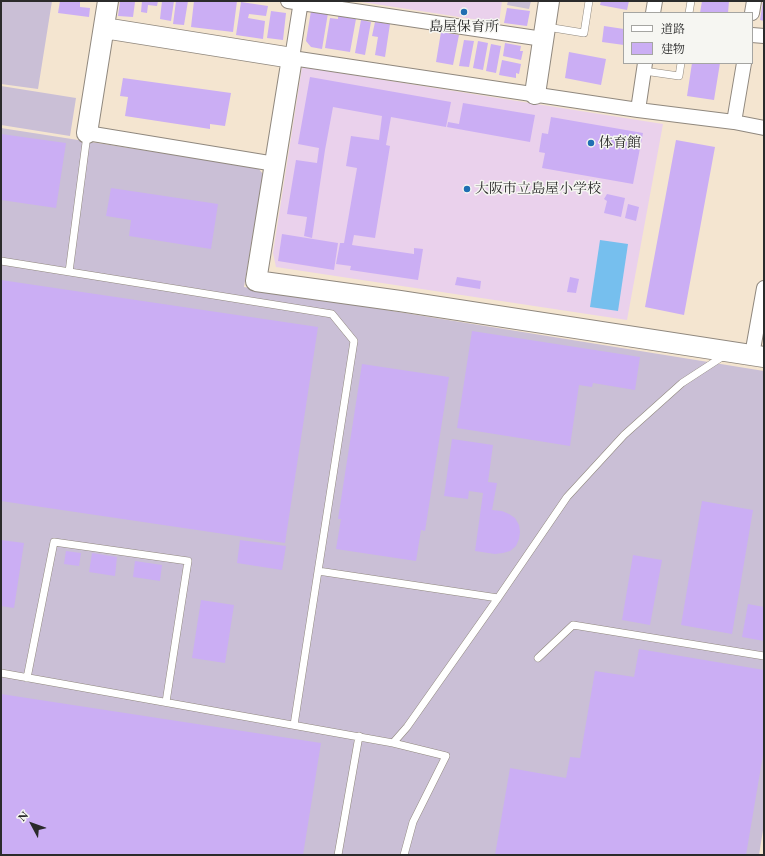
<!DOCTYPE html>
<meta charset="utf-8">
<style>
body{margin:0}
#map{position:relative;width:765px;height:856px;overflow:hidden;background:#f4e5d0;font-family:"EB Garamond","Noto Serif JP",serif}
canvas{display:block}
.frame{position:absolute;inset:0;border:2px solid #2b2b2b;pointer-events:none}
.legend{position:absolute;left:623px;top:12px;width:130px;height:52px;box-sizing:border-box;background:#f6f6f2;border:1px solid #a5a5a2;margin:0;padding:5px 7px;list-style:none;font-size:12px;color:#2b2b2b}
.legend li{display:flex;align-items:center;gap:8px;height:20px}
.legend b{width:20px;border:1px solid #a5a5a2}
.north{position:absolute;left:12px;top:804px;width:40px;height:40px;-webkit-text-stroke:3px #f6f6f2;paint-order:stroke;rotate:311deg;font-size:11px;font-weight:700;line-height:16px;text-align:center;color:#2b2b2b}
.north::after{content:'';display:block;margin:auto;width:14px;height:18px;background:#2b2b2b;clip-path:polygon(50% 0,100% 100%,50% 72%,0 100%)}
</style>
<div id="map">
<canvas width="765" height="856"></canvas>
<div class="frame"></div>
<ul class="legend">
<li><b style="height:5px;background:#fff"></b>道路</li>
<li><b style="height:11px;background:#cbaef4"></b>建物</li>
</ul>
<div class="north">N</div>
</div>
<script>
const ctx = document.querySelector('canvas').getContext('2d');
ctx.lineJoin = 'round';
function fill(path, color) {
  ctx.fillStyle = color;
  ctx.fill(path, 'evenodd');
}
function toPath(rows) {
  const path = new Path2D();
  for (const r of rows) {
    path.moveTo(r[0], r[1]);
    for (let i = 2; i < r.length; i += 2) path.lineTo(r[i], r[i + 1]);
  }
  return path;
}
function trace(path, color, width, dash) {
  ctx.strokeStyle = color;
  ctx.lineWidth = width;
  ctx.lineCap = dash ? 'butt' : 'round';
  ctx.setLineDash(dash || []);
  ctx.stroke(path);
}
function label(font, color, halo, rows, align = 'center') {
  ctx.font = font + ' "EB Garamond","Noto Serif JP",serif';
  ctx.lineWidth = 3;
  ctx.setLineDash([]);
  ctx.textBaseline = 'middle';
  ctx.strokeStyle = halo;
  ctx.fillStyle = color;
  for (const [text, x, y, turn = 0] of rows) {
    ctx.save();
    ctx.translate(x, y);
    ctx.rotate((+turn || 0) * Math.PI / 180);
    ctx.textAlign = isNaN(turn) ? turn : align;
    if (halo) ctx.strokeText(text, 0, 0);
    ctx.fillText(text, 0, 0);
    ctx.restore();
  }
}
fill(toPath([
 [355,1,502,1,499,23],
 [302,67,663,124,627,320,276,267,273,253]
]), '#ead1ec');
fill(toPath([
 [1,1,52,1,38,89,1,84],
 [508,1,531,1,529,9,507,5],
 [1,86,76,98,70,136,1,125],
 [1,128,258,168,263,174,244,287,764,371,764,824,759,855,1,855]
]), '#cabfd6');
fill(toPath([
 [600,240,628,244,618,311,590,307]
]), '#76bfee');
fill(toPath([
 [60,1,80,1,80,7,90,8,89,17,58,13],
 [120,1,135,2,133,17,118,16],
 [142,1,158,1,157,6,148,5,147,13,141,12],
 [162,1,174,1,171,21,160,19],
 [176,1,188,1,184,25,173,24],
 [194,1,237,1,233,32,191,27],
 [601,1,629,1,627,10,600,5],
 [702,1,729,1,728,13,700,13],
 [763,1,764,1,764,21,760,20],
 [241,2,268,6,266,16,249,14,248,18,265,21,263,39,236,35],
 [507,8,530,11,527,26,504,23],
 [271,11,286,13,283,40,267,38],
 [311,11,328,13,322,49,311,47,306,41],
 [338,16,356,19,350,52,325,48,330,18,338,19],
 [361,20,371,22,365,55,355,53],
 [375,22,390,24,385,57,375,55,378,37,372,36],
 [604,26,624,29,624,45,602,42],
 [441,32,459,35,453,65,436,62],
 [464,40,474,41,469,67,459,66],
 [478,41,488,43,483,70,473,68],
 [505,43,521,46,520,51,523,51,521,60,503,56],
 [491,44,501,46,496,73,486,71],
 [569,52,606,59,601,85,565,78],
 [502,60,521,64,519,74,516,73,516,78,499,75],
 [692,63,720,63,714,100,687,96],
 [310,77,451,102,446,127,391,117,386,145,390,146,375,238,354,235,352,245,414,254,414,248,423,249,418,280,350,270,351,266,336,264,340,243,344,243,357,168,346,166,351,136,379,140,382,116,333,107,325,150,312,238,304,236,307,217,287,214,296,160,317,163,319,148,298,144],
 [123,78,231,93,225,126,210,124,210,129,125,116,128,97,120,96],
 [463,103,535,115,530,142,447,127,448,122,459,124],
 [551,117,643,133,633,184,542,168,545,153,539,152,542,133,548,134],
 [1,134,66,143,56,208,1,200],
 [676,140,715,147,684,315,645,307],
 [111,188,218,204,211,249,129,236,131,220,106,216],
 [607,194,625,198,621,217,604,213,607,201,604,199],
 [628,204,639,207,636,221,625,218],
 [282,234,338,243,334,270,278,261],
 [457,277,481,281,480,289,455,285],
 [570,277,579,279,576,293,567,292],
 [1,280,318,327,285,543,1,501],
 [472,331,640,357,635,390,593,383,592,387,579,385,570,446,457,428],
 [362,364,449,377,425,531,421,530,416,561,336,549,341,519,338,519],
 [452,439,493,445,488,482,497,483,492,510,502,511,509,514,515,518,519,525,520,532,519,539,516,546,510,551,503,553,495,554,475,551,483,493,469,491,468,499,444,496],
 [702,501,753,510,732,634,681,625],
 [1,540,24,543,14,608,1,606],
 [240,540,286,546,282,570,237,563],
 [66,551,81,553,79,566,64,564],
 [92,553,117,557,115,576,89,572],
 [633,555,662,560,650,625,622,620],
 [135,561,162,565,160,581,133,577],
 [201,600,234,605,225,663,192,658],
 [748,604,764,607,764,641,742,637],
 [639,649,764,670,764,749,746,855,495,855,510,768,566,778,570,757,580,758,595,671,634,677],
 [1,694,321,743,303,855,1,855]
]), '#cbaef4');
const lane = toPath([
 [689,13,691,1],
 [547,27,584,33,589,1],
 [644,71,679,76,681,63],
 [1,261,332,314,354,341,294,725],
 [69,272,87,135],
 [318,571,498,598],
 [538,658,573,625,764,656],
 [1,673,393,743,407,727,498,598,567,497,624,435,682,383,725,355],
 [27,678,54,542,188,561,166,702],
 [393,743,446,756,413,822,404,855],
 [338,855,359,736]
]);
const street = toPath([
 [288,1,543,39],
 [301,1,292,58,638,110,734,122,764,128],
 [653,13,655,1],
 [752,13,754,1],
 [752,35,764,36],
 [638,110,645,63],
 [734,122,744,63],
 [87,133,275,164],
 [752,355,764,288]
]);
const secondary = toPath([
 [104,28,292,58,256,281,400,301,764,357],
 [535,94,549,1],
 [87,133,108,1]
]);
trace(lane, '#90887e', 8);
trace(street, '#90887e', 16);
trace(secondary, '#90887e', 22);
trace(lane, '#fff', 7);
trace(street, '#fff', 14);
trace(secondary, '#fff', 20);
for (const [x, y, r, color] of [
 [464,12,4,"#1f6fb2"],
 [591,143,4,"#1f6fb2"],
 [467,189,4,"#1f6fb2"]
]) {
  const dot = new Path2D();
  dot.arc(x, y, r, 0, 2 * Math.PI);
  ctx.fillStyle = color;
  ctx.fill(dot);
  trace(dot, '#f6f6f2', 1.5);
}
label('14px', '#2b2b2b', '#f6f6f2', [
 ["島屋保育所",464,27,"center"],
 ["体育館",599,143],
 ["大阪市立島屋小学校",475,189]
], 'left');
</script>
